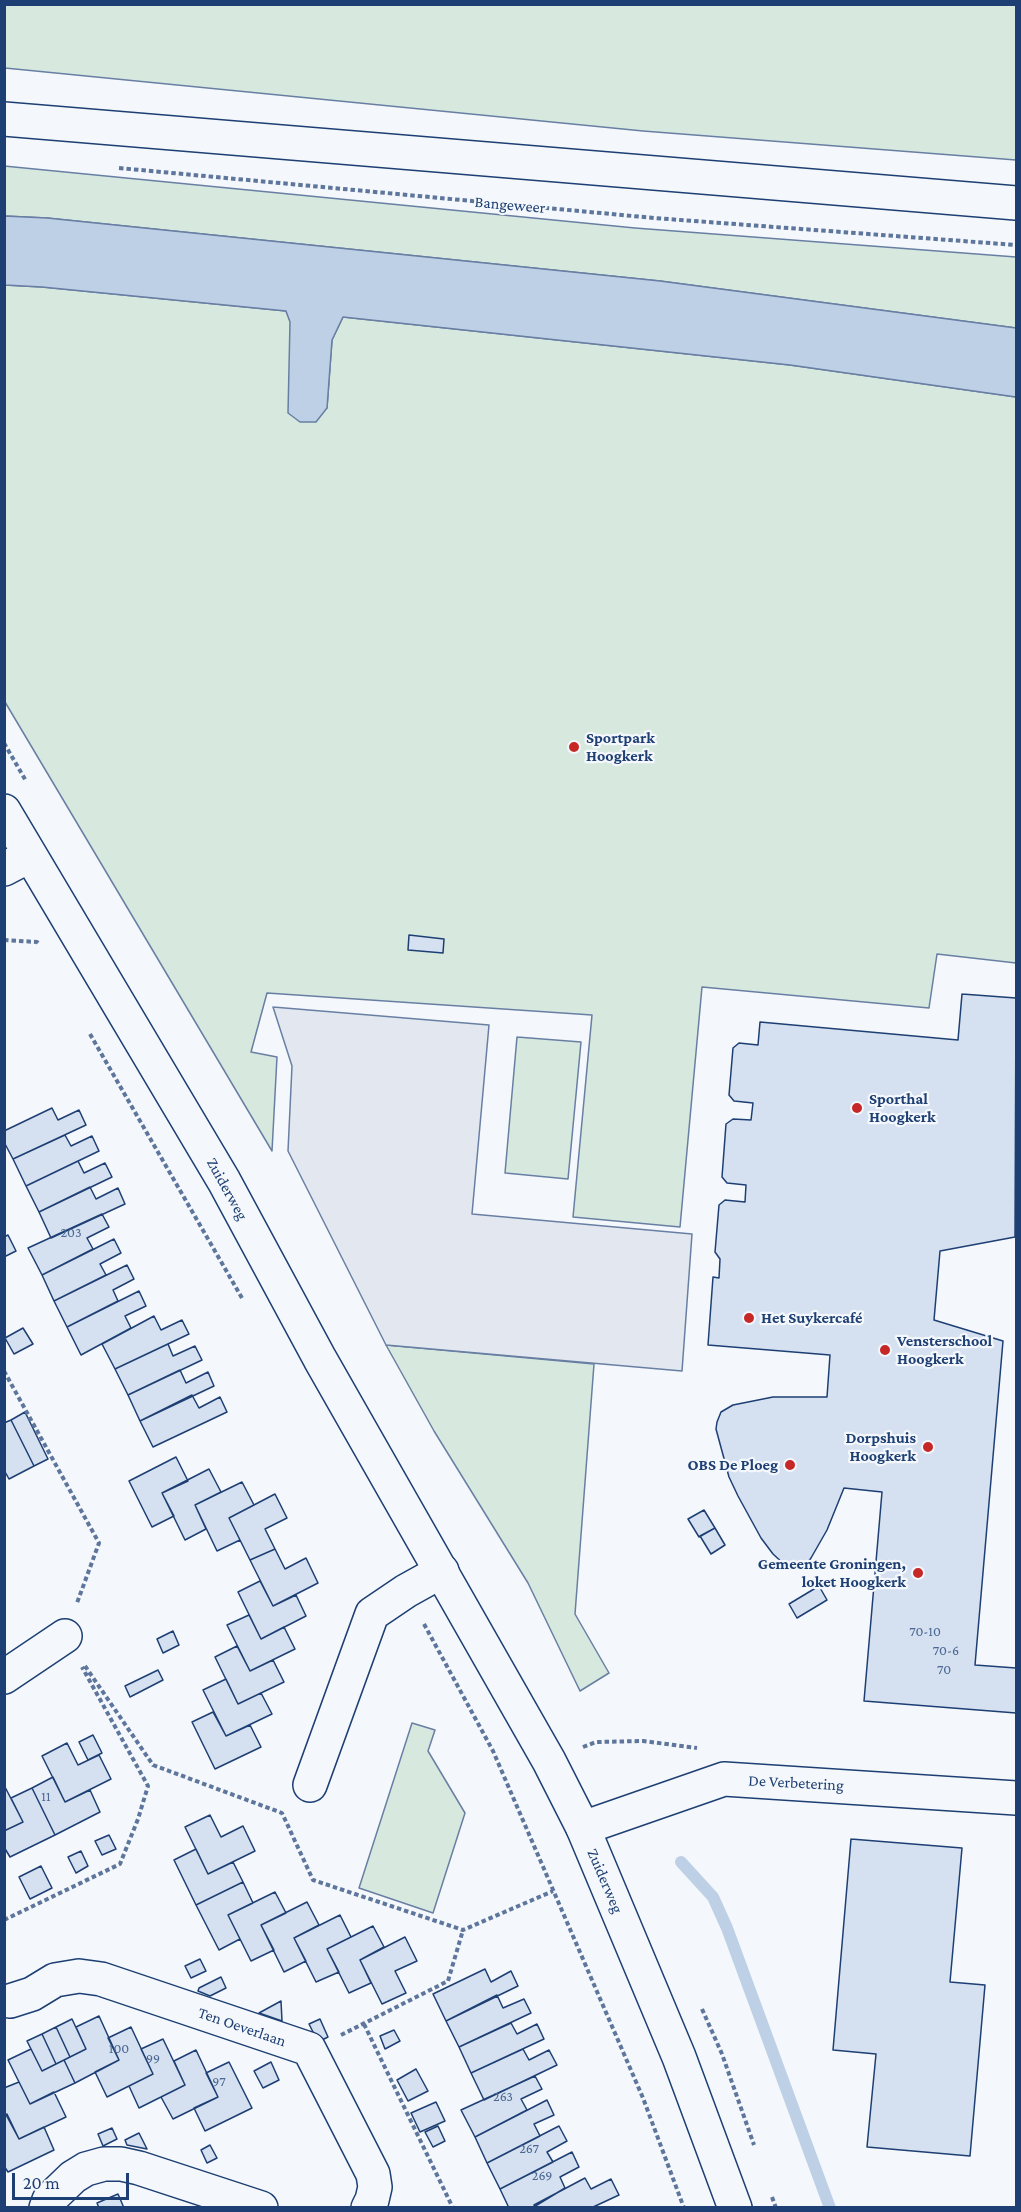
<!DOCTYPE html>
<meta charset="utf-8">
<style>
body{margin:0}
#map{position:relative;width:1021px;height:2212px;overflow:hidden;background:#f4f7fb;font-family:"Crimson Pro",serif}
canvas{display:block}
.frame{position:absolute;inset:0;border:6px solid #1d3f73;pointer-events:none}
.scale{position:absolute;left:12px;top:2173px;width:117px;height:27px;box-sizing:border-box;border:3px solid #1d3f73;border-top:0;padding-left:8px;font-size:18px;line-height:21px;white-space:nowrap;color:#1d3f73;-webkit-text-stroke:4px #f4f7fb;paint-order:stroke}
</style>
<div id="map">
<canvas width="1021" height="2212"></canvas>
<div class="frame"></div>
<div class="scale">20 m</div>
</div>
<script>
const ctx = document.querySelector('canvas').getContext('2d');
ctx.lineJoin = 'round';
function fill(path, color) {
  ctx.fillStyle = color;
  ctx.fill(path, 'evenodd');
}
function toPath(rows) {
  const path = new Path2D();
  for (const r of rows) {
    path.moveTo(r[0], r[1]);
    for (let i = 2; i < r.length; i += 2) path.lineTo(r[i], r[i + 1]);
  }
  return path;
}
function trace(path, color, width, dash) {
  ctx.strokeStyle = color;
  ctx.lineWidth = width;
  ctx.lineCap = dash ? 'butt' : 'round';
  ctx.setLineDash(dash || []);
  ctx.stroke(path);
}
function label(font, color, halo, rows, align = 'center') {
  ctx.font = font + ' "Crimson Pro",serif';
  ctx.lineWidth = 4.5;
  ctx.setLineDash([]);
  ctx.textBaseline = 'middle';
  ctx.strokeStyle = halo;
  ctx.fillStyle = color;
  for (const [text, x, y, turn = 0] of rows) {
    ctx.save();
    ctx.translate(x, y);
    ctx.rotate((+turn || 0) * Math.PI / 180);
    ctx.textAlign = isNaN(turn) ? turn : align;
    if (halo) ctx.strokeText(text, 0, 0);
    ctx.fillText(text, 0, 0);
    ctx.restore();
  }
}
const green = toPath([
 [4,5,1016,5,1016,160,643,131,5,68,4,5],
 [4,166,635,228,1016,257,1016,328,660,281,47,218,5,216,4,166],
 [4,285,42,287,286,311,327,408,332,340,343,317,790,365,1016,397,1016,963,937,954,929,1008,702,987,680,1227,573,1217,592,1015,267,993,251,1052,277,1057,272,1151,5,702,4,285],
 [517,1037,581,1042,568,1179,505,1173,517,1037],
 [386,1345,594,1364,575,1614,609,1673,580,1691,528,1583,434,1431,386,1345],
 [412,1723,435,1730,428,1751,465,1813,433,1913,359,1888,412,1723]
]);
fill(green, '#d7e8df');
trace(green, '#687fa3', 1.5);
const parking = toPath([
 [273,1007,489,1025,472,1214,692,1234,682,1371,386,1345,288,1151,292,1066,273,1007]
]);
fill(parking, '#e3e8f0');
trace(parking, '#687fa3', 1.5);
const water = toPath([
 [4,216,47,218,660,281,1016,328,1016,397,790,365,343,317,332,340,327,408,316,422,300,422,288,413,290,322,286,311,42,287,5,285,4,216]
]);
fill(water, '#bed0e5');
trace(water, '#687fa3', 1.5);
trace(toPath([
 [681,1862,713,1897,727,1928,830,2208]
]), '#bed0e5', 12);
const building = toPath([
 [409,935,444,939,443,953,408,950,409,935],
 [962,994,1016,998,1015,1237,940,1251,934,1320,1003,1341,975,1665,1016,1668,1016,1713,864,1701,882,1492,844,1488,827,1530,811,1558,806,1565,799,1568,786,1566,773,1554,761,1538,738,1496,729,1477,716,1429,717,1422,721,1412,733,1405,773,1397,827,1397,830,1355,708,1345,713,1277,719,1278,720,1259,715,1252,719,1205,725,1200,745,1202,746,1185,727,1183,722,1177,726,1124,733,1119,751,1120,753,1103,734,1101,729,1095,733,1048,739,1043,758,1045,760,1022,958,1040,962,994],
 [52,1108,58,1120,79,1110,86,1125,13,1159,4,1142,4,1131,52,1108],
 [65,1135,71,1146,92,1136,99,1151,26,1186,13,1159,65,1135],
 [78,1161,84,1173,105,1163,112,1177,39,1212,26,1186,78,1161],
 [90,1187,96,1199,118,1188,125,1204,51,1238,39,1212,90,1187],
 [102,1214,109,1227,87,1238,93,1249,42,1275,28,1248,102,1214],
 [8,1235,16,1251,4,1257,4,1237,8,1235],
 [114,1239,121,1253,100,1264,106,1275,54,1301,42,1275,114,1239],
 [127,1265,134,1279,113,1290,118,1301,67,1327,54,1301,127,1265],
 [139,1291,146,1306,125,1316,131,1328,81,1355,67,1327,139,1291],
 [154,1316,161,1330,182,1320,189,1334,115,1369,102,1344,154,1316],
 [23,1328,33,1344,14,1354,5,1338,23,1328],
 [168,1344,173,1356,195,1346,202,1360,128,1395,115,1369,168,1344],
 [180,1370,186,1383,208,1372,214,1386,140,1421,128,1395,180,1370],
 [192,1395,199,1408,220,1397,227,1412,153,1447,140,1421,192,1395],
 [25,1412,48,1459,34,1466,11,1420,25,1412],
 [11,1420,34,1466,9,1479,4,1470,4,1423,11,1420],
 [176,1457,188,1481,162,1493,174,1516,152,1527,129,1481,176,1457],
 [209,1469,221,1492,195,1505,206,1529,185,1540,162,1493,209,1469],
 [242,1482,254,1505,229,1518,240,1540,217,1551,195,1505,242,1482],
 [275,1494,287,1518,265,1529,275,1549,250,1560,229,1518,275,1494],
 [704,1510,715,1528,699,1537,688,1519,704,1510],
 [715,1528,725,1545,711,1554,700,1536,715,1528],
 [275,1549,285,1569,306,1558,318,1583,273,1606,250,1560,275,1549],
 [260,1581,273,1606,296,1595,306,1616,261,1639,238,1592,260,1581],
 [819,1586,827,1600,797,1618,789,1604,819,1586],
 [249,1615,261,1639,284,1627,295,1649,250,1671,227,1625,249,1615],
 [173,1631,179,1645,163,1653,157,1639,173,1631],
 [237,1646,250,1671,273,1660,284,1682,238,1704,215,1657,237,1646],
 [158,1670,163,1680,130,1697,125,1686,158,1670],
 [226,1679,238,1704,261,1693,272,1714,226,1736,203,1690,226,1679],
 [213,1712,226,1736,250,1725,261,1747,215,1769,192,1722,213,1712],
 [93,1735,102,1753,88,1760,79,1742,93,1735],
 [67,1743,78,1765,99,1755,111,1779,65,1802,42,1756,67,1743],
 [53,1777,65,1802,90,1790,100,1812,55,1835,32,1788,53,1777],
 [4,1785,23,1822,4,1831,4,1785],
 [32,1788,55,1835,10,1857,4,1847,4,1831,23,1822,11,1798,32,1788],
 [210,1815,221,1837,243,1826,255,1851,208,1874,185,1827,210,1815],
 [109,1835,116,1849,102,1855,95,1841,109,1835],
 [851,1839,962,1848,950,1982,985,1985,970,2156,867,2147,876,2054,833,2050,851,1839],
 [196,1849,208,1874,233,1862,243,1882,196,1905,174,1860,196,1849],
 [81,1851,88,1866,76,1873,68,1857,81,1851],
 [41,1866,52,1888,30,1899,19,1877,41,1866],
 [243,1882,253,1903,228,1915,240,1939,219,1950,196,1905,243,1882],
 [275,1892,286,1913,261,1925,274,1950,251,1961,228,1915,275,1892],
 [307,1902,319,1925,294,1938,306,1961,284,1972,261,1925,307,1902],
 [340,1915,351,1937,327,1949,339,1972,316,1982,294,1938,340,1915],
 [373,1926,384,1947,360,1960,371,1983,349,1993,327,1949,373,1926],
 [405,1937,417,1961,395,1971,406,1993,382,2004,360,1960,405,1937],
 [200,1959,206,1971,191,1978,185,1966,200,1959],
 [485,1969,491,1982,511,1971,518,1986,446,2021,433,1994,485,1969],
 [221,1977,226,1988,210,1996,198,1991,199,1988,221,1977],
 [497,1995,503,2008,524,1999,531,2013,459,2047,446,2021,497,1995],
 [281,2001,282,2021,259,2013,281,2001],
 [99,2016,119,2060,75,2083,64,2060,86,2049,76,2027,99,2016],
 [72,2019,86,2049,70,2057,56,2027,72,2019],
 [320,2019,328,2037,318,2042,309,2024,320,2019],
 [511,2023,517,2034,537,2024,544,2039,471,2073,459,2047,511,2023],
 [56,2027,70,2057,56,2064,42,2034,56,2027],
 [131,2027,153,2074,107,2097,95,2072,119,2060,108,2038,131,2027],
 [394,2030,400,2041,385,2049,380,2036,394,2030],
 [42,2034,56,2064,42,2071,27,2041,42,2034],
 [163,2039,185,2085,139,2108,129,2086,153,2074,141,2049,163,2039],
 [31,2049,42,2071,64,2060,75,2083,30,2104,8,2060,31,2049],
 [523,2049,529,2060,549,2050,557,2065,484,2100,471,2073,523,2049],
 [196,2050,218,2097,173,2119,161,2097,185,2085,174,2061,196,2050],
 [229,2062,252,2108,205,2131,194,2108,218,2097,206,2073,229,2062],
 [271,2062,279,2080,263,2088,254,2071,271,2062],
 [416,2069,428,2091,408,2101,397,2080,416,2069],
 [535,2076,542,2089,521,2099,527,2110,475,2137,461,2110,535,2076],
 [19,2082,30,2104,54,2092,66,2117,19,2139,4,2111,4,2088,19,2082],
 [547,2100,554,2115,534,2124,540,2136,487,2163,475,2137,547,2100],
 [436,2102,445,2121,420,2132,411,2113,436,2102],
 [7,2114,19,2139,44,2127,54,2150,8,2172,4,2166,4,2116,7,2114],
 [438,2126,445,2141,433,2147,425,2132,438,2126],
 [559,2126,567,2141,547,2152,553,2162,500,2189,487,2163,559,2126],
 [112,2128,117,2139,103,2146,98,2134,112,2128],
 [139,2133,147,2149,127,2145,125,2140,139,2133],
 [210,2145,217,2158,207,2163,201,2150,210,2145],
 [572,2152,579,2167,560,2177,565,2188,532,2208,509,2208,500,2189,572,2152],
 [585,2178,591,2189,611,2179,619,2195,591,2208,535,2208,534,2205,585,2178],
 [118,2194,124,2208,99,2208,97,2203,118,2194]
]);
fill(building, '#d5e0f0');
trace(building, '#1d3f73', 1.5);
const street = toPath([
 [4,869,29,856],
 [4,1677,65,1636],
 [310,1785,372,1614,406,1591,442,1571],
 [583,1828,724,1779,1016,1798],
 [10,2001,32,1994,55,1980,79,1976,101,1979,309,2049,373,2174,375,2187,372,2200,368,2208],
 [46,2208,49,2200,73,2177,86,2169,104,2164,121,2164,139,2168,261,2208]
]);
const secondary = toPath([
 [4,119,1016,203],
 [4,811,224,1181,320,1359,549,1761,583,1828,679,2057,735,2208]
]);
trace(street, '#1d3f73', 36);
trace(secondary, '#1d3f73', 36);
trace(toPath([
 [119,168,654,218,1016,245],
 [4,743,26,781],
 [4,940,37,942,39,944],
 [90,1034,242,1298],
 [4,1371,99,1543,77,1603],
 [424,1624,493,1751,643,2098,684,2208],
 [85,1666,153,1765,282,1813,313,1880,463,1930,553,1891],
 [583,1747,596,1742,643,1741,697,1748],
 [4,1920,120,1864,138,1819,148,1786,82,1667],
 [702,2009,722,2054,754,2145],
 [364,2024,453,2208],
 [341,2035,448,1981,463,1930],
 [772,2197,776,2208],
 [4,2207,5,2208]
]), '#5e769c', 4, [4.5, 3]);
trace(street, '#f4f7fb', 33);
trace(secondary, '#f4f7fb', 33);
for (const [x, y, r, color] of [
 [574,747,6,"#c62828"],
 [857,1108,6,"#c62828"],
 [749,1318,6,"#c62828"],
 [885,1350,6,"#c62828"],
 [928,1447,6,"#c62828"],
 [790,1465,6,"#c62828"],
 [918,1573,6,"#c62828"]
]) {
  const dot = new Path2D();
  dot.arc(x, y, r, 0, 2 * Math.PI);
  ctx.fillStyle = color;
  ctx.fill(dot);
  trace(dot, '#f4f7fb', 2);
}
label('14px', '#4b6792', null, [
 ["203",71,1233],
 ["70-10",925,1632],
 ["70-6",946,1651],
 ["70",944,1670],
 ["11",46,1797],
 ["100",119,2049],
 ["99",153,2059],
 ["97",219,2082],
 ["263",503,2097],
 ["267",529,2149],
 ["269",542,2176]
]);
label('16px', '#1d3f73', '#f4f7fb', [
 ["Bangeweer",510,205,5],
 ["Zuiderweg",227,1189,61],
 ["De Verbetering",796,1783,3],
 ["Zuiderweg",605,1881,67],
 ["Ten Oeverlaan",242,2027,19]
]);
label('bold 16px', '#1d3f73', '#f4f7fb', [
 ["Sportpark",586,738],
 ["Hoogkerk",586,756],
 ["Sporthal",869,1099],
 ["Hoogkerk",869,1117],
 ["Het Suykercafé",761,1318],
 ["Vensterschool",897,1341],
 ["Hoogkerk",897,1359],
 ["Dorpshuis",916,1438,"right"],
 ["Hoogkerk",916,1456,"right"],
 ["OBS De Ploeg",778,1465,"right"],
 ["Gemeente Groningen,",906,1564,"right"],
 ["loket Hoogkerk",906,1582,"right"]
], 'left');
</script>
